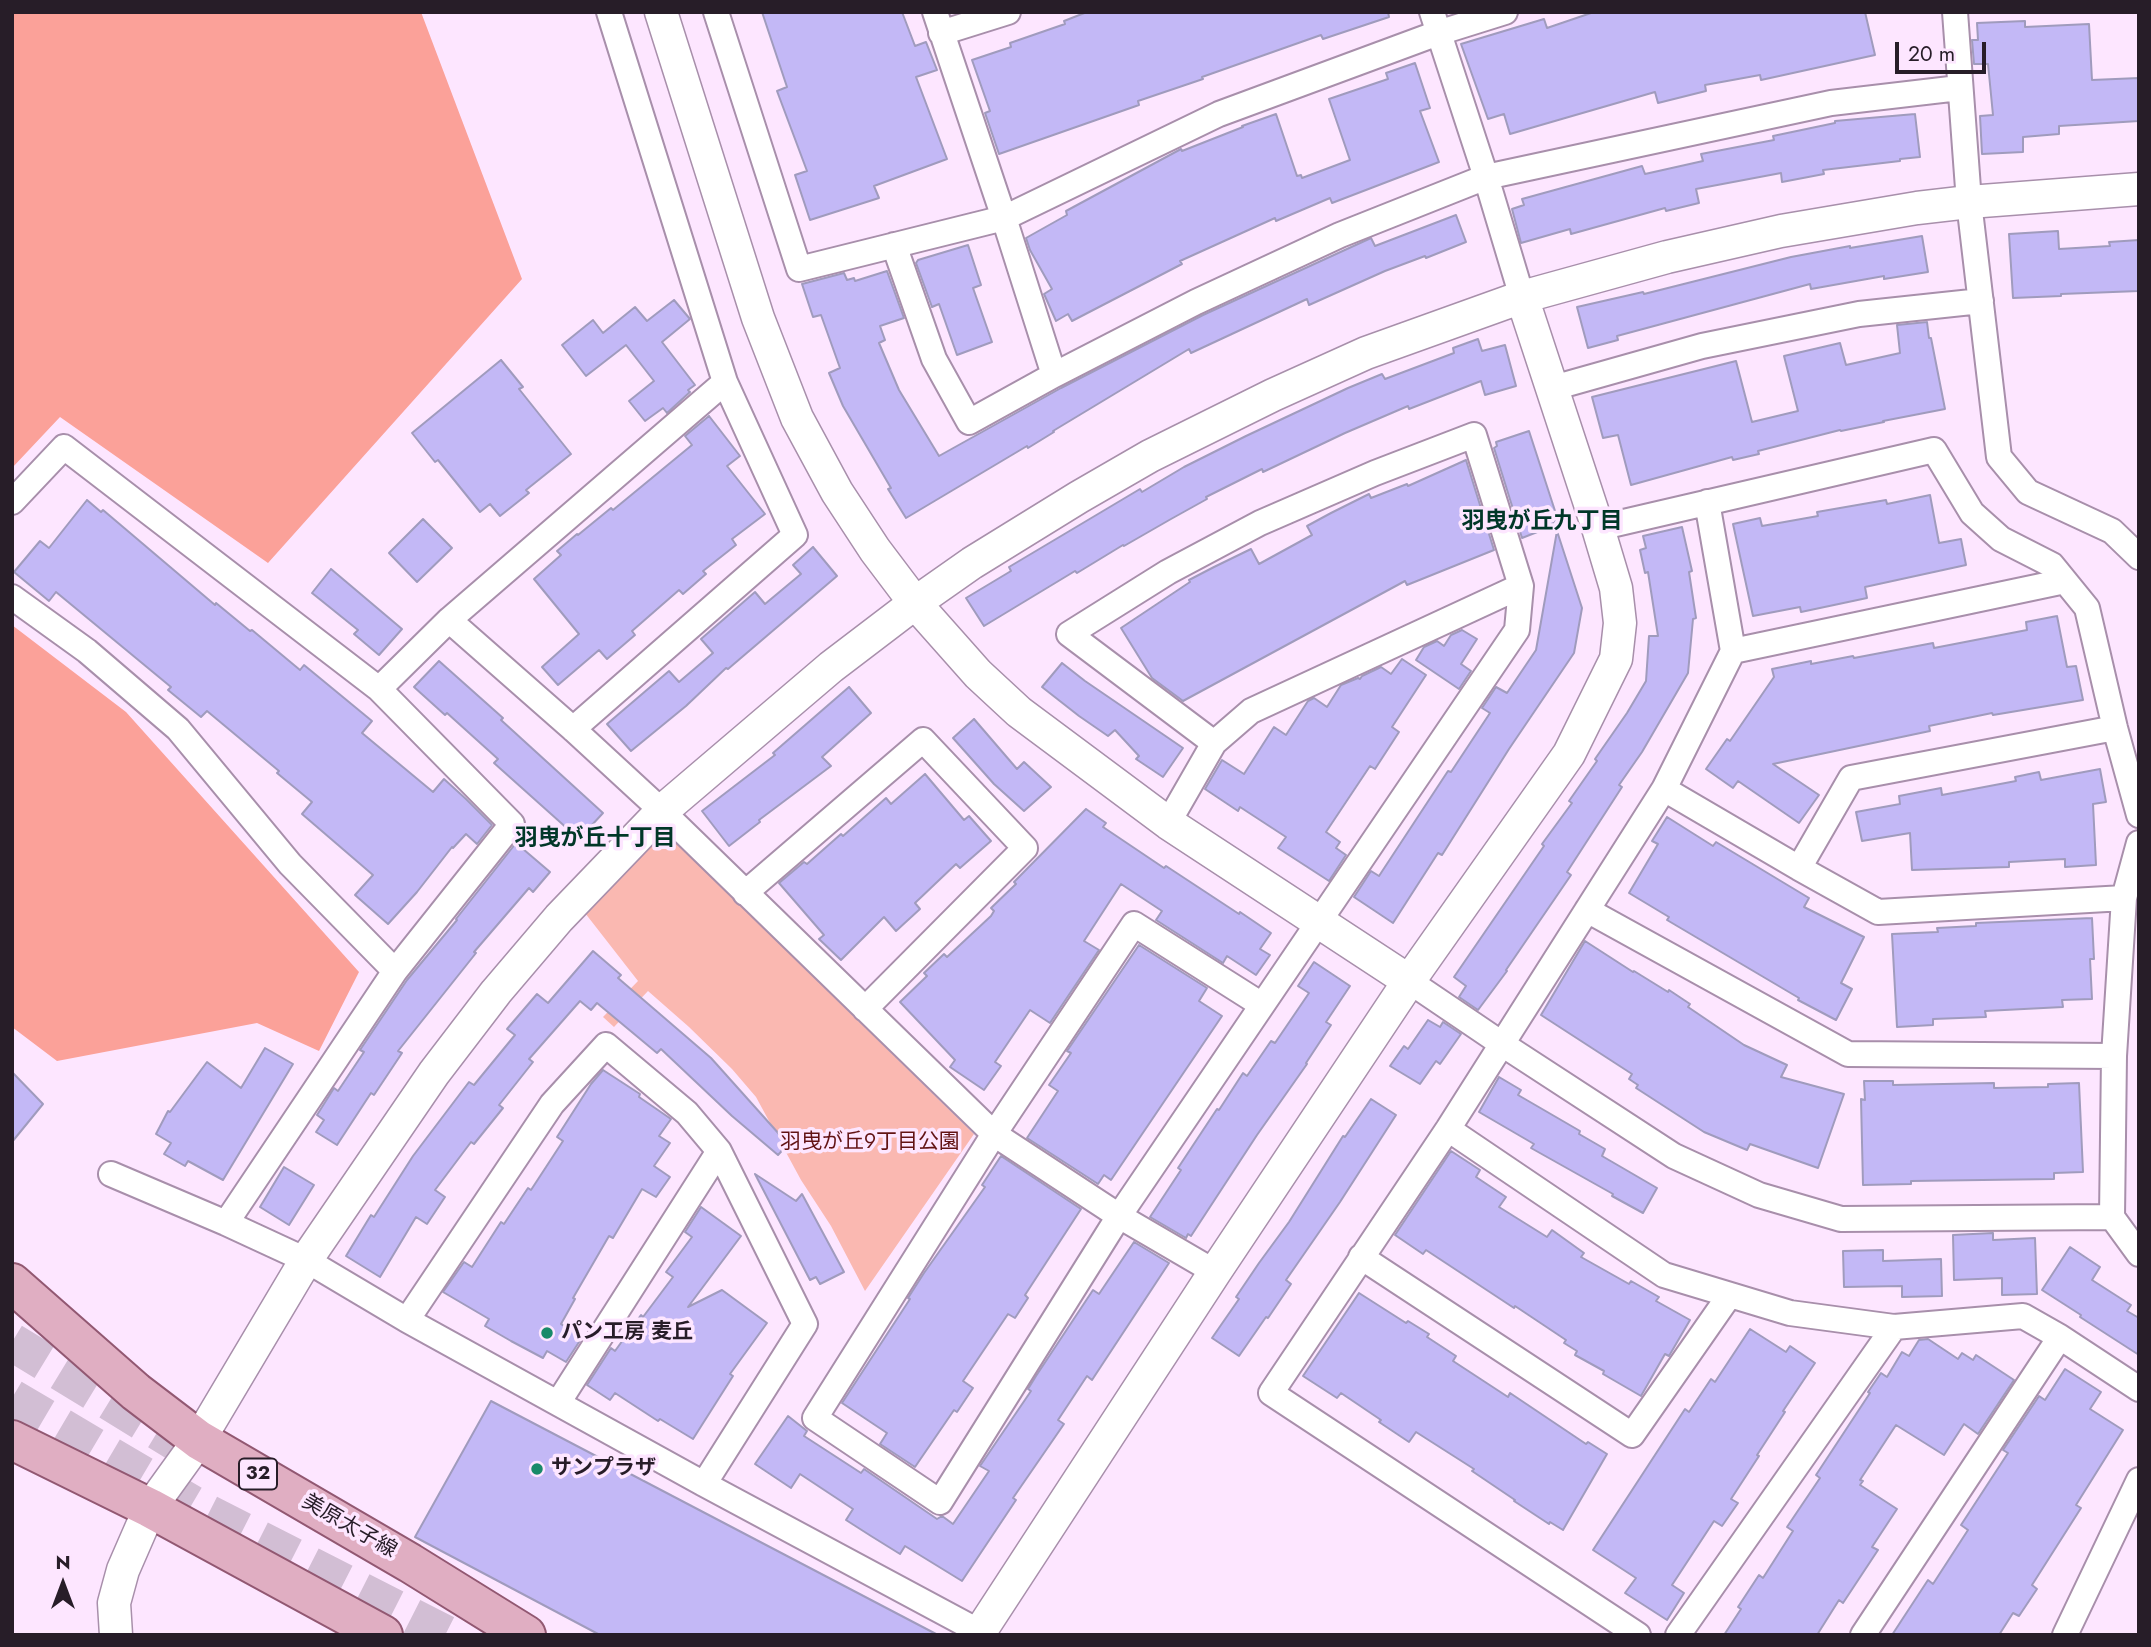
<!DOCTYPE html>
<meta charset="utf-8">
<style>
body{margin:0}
#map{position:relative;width:2151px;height:1647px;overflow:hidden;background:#fde6ff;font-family:Jost,sans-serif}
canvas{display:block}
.frame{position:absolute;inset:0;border:14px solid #271d28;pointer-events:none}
.north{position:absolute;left:28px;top:1549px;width:70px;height:70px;-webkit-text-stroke:5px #fde6ff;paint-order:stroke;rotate:0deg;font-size:19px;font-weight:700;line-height:28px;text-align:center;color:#271d28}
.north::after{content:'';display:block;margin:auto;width:24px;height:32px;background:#271d28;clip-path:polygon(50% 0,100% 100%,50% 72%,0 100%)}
.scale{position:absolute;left:1895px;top:42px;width:91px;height:32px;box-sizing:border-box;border:4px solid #271d28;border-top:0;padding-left:9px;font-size:21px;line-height:24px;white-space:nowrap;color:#271d28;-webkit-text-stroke:5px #fde6ff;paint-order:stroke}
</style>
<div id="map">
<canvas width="2151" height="1647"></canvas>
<div class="frame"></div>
<div class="north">N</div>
<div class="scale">20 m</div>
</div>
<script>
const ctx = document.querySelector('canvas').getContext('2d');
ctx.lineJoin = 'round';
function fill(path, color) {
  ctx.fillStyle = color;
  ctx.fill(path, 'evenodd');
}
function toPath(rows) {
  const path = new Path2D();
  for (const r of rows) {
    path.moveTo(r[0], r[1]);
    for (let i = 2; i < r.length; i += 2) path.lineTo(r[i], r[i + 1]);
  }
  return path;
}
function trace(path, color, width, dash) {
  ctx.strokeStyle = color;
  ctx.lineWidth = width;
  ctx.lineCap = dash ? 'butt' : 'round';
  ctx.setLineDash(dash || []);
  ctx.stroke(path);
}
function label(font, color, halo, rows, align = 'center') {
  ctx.font = font + ' Jost,"Noto Sans JP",sans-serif';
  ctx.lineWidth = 7;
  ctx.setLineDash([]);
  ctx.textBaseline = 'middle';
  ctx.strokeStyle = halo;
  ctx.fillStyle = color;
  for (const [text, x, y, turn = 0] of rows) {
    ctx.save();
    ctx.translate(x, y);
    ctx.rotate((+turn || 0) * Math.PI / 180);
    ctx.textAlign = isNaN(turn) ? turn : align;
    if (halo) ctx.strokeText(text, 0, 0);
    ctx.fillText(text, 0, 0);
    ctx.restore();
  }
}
fill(toPath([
 [663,830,974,1134,865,1291,831,1226,801,1180,756,1097,732,1069,689,1027,648,991,614,1027,603,1017,638,981,585,913]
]), '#fab8b1');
fill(toPath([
 [12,12,421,12,522,279,268,563,60,417,12,468],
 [12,625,126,712,359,972,319,1051,257,1023,57,1061,12,1027]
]), '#fba199');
const building = toPath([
 [762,12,902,12,915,46,926,42,937,70,916,77,947,159,874,186,879,198,810,220,795,175,807,171,777,91,787,87,762,12],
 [1087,12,1388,12,1389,17,1323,39,1321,35,1202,77,1203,79,1138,101,1139,105,999,154,985,113,990,111,972,60,1011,47,1010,43,1065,24,1064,21,1087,12],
 [1594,12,1865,12,1875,55,1761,80,1760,75,1705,85,1706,91,1658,103,1655,92,1510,134,1504,114,1488,119,1461,44,1544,19,1547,28,1594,12],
 [2025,21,2025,27,2089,24,2092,80,2139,78,2139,121,2059,126,2059,134,2023,137,2023,152,1982,154,1980,116,1993,115,1988,64,1974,64,1972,40,1978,40,1977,23,2025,21],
 [1415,63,1430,108,1420,111,1439,162,1332,203,1330,198,1276,221,1275,218,1180,261,1182,264,1072,321,1068,314,1056,321,1044,294,1052,289,1030,250,1026,238,1067,215,1066,211,1181,149,1182,151,1243,127,1242,126,1276,114,1297,176,1301,175,1302,178,1350,160,1329,99,1388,79,1386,73,1415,63],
 [1915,114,1920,157,1900,159,1900,161,1823,170,1824,174,1782,182,1781,173,1696,189,1699,203,1666,211,1665,208,1571,234,1570,229,1521,243,1512,209,1524,205,1522,199,1642,166,1645,174,1703,161,1701,154,1774,140,1773,136,1835,123,1835,121,1915,114],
 [1456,215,1466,242,1426,258,1425,256,1385,271,1309,305,1307,299,1191,353,1189,349,1053,431,1054,432,1028,448,1027,446,906,518,888,489,891,488,843,406,829,373,840,368,821,315,813,317,802,284,844,273,847,280,854,278,855,281,887,271,904,318,880,326,885,340,879,343,899,390,939,456,1061,388,1203,315,1371,238,1375,246,1456,215],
 [2058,231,2059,249,2110,246,2109,242,2139,240,2139,291,2061,294,2061,296,2013,298,2009,234,2058,231],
 [1922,236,1928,272,1884,279,1884,276,1811,289,1810,284,1617,336,1618,340,1588,348,1577,307,1643,292,1644,294,1791,257,1850,246,1850,248,1922,236],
 [968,245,981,285,973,288,992,342,957,355,939,304,932,307,916,263,918,260,968,245],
 [674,300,690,319,662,342,695,385,688,390,690,392,667,413,663,408,645,421,629,401,654,381,626,345,586,376,562,345,593,320,603,333,635,307,647,321,674,300],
 [1927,322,1929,338,1931,338,1945,409,1883,421,1884,422,1841,431,1840,430,1758,451,1759,454,1733,460,1732,457,1631,485,1618,435,1603,438,1592,397,1736,361,1752,422,1798,411,1784,356,1840,343,1846,365,1900,353,1897,325,1927,322],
 [1478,339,1482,351,1505,345,1516,386,1485,395,1481,381,1409,409,1408,406,1345,433,1263,472,1262,469,1206,497,1207,499,1171,519,1124,546,1123,545,1077,573,1075,571,984,626,966,598,1011,571,1009,567,1140,489,1142,492,1184,467,1246,436,1348,388,1382,374,1385,379,1454,353,1453,348,1478,339],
 [501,360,523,387,519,389,571,454,526,490,529,493,500,516,490,504,480,512,438,460,435,462,412,433,501,360],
 [709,416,740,456,727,466,765,514,732,539,736,545,703,571,706,574,683,594,679,590,632,631,635,635,607,659,599,650,558,685,542,667,579,634,534,579,561,555,557,551,577,534,578,535,611,508,613,510,692,445,685,436,709,416],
 [1529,431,1557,517,1550,527,1522,538,1494,448,1497,446,1496,442,1529,431],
 [1466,460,1494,550,1407,585,1405,581,1183,701,1152,678,1121,628,1190,582,1189,580,1214,567,1251,549,1259,564,1312,535,1307,526,1331,513,1369,494,1371,498,1407,484,1408,486,1466,460],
 [1930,495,1939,543,1961,539,1966,565,1865,587,1867,598,1801,612,1800,607,1753,616,1733,524,1760,518,1762,526,1818,516,1817,512,1886,500,1887,504,1930,495],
 [87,500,101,512,103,510,215,605,216,603,250,631,252,630,300,670,304,665,372,721,362,733,433,792,444,779,466,799,492,825,477,844,466,834,453,848,452,847,417,892,388,924,355,895,373,875,302,814,312,802,277,773,279,771,207,711,201,717,168,690,171,687,56,592,49,601,14,572,40,541,49,548,87,500],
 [423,519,452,548,417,582,389,553,423,519],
 [1682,527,1692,571,1689,572,1696,618,1693,619,1688,673,1642,752,1619,785,1622,787,1567,872,1571,875,1506,970,1507,971,1478,1010,1459,997,1466,986,1454,977,1544,846,1542,844,1572,803,1569,801,1597,761,1595,759,1627,713,1646,681,1649,636,1658,636,1648,572,1645,573,1640,550,1646,548,1643,536,1682,527],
 [1557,531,1582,608,1574,653,1509,749,1442,855,1438,853,1393,923,1354,897,1371,871,1379,876,1448,771,1451,772,1490,713,1482,708,1496,687,1507,693,1536,650,1557,531],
 [813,547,837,576,728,669,726,668,686,706,631,751,607,724,669,671,679,682,713,653,701,639,755,592,765,604,801,574,793,565,813,547],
 [331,569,402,629,379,655,354,634,358,630,312,593,331,569],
 [2057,616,2067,667,2076,666,2083,700,1993,715,1992,713,1929,726,1930,731,1773,764,1819,795,1799,823,1738,781,1733,788,1706,769,1727,739,1730,741,1774,677,1772,669,1811,661,1811,664,1853,656,1854,658,1933,643,1934,648,2027,630,2026,622,2057,616],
 [1462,630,1477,639,1461,664,1471,671,1459,689,1416,660,1424,647,1437,641,1444,646,1451,635,1462,630],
 [1402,659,1426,675,1392,727,1399,732,1375,769,1370,766,1326,832,1340,842,1336,848,1346,855,1329,881,1278,848,1286,837,1240,807,1238,811,1205,789,1222,760,1244,774,1274,727,1286,735,1308,701,1314,698,1327,707,1341,685,1358,678,1360,679,1362,676,1381,667,1391,674,1402,659],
 [439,661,503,718,501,720,603,813,579,839,494,763,498,759,447,713,445,715,414,687,439,661],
 [1062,663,1085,681,1183,748,1163,777,1136,759,1139,756,1115,730,1108,736,1079,716,1042,687,1062,663],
 [849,687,871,713,822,757,831,766,759,820,760,822,729,846,702,811,775,755,773,753,849,687],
 [974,719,1017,769,1024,762,1051,787,1024,811,994,784,953,738,974,719],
 [2100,769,2106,802,2093,804,2096,865,2065,867,2065,859,2009,862,2009,867,1912,870,1910,833,1862,841,1856,812,1900,804,1899,796,1941,788,1942,795,2016,781,2015,777,2039,772,2041,780,2100,769],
 [925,774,964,820,969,816,991,841,960,868,956,864,915,903,920,909,896,931,884,917,841,960,819,939,824,935,779,883,804,862,807,864,841,834,843,836,886,798,891,804,925,774],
 [1086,809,1106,823,1103,827,1164,868,1166,866,1239,914,1240,912,1271,933,1260,949,1270,955,1256,975,1227,956,1223,963,1156,920,1162,911,1121,884,1084,941,1099,950,1050,1023,1030,1010,995,1062,1001,1066,984,1090,950,1067,955,1060,900,1002,927,976,924,973,944,954,947,957,991,916,994,911,991,908,1016,884,1014,882,1086,809],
 [1667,817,1713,846,1716,842,1809,898,1804,907,1864,937,1841,983,1852,989,1836,1020,1798,1000,1799,998,1667,920,1669,917,1629,893,1658,844,1652,841,1667,817],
 [516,843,550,872,533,892,529,888,474,952,476,953,398,1051,402,1053,374,1095,371,1093,337,1145,316,1132,324,1120,317,1115,334,1088,338,1091,364,1052,360,1050,407,980,457,920,456,919,516,843],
 [2092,918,2094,959,2090,959,2092,999,2062,1000,2063,1007,1985,1011,1986,1017,1933,1019,1933,1025,1897,1027,1892,934,1938,932,1937,928,1976,926,1976,923,2092,918],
 [1585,941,1633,972,1634,971,1668,992,1669,990,1690,1004,1688,1007,1744,1045,1787,1065,1781,1077,1844,1094,1818,1168,1750,1144,1747,1150,1704,1132,1636,1088,1638,1085,1629,1079,1632,1074,1541,1015,1585,941],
 [1139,945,1207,988,1199,1001,1222,1016,1111,1180,1104,1175,1098,1184,1027,1138,1058,1091,1049,1085,1071,1053,1067,1051,1139,945],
 [593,951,621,975,618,978,711,1058,788,1144,778,1155,732,1116,661,1049,657,1053,597,1003,591,1010,580,1001,529,1059,533,1062,499,1105,503,1108,474,1144,471,1142,435,1190,445,1197,427,1224,416,1217,380,1277,346,1256,371,1215,374,1217,413,1156,469,1082,474,1085,515,1035,507,1029,537,994,548,1003,593,951],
 [1314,962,1350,986,1326,1022,1331,1025,1306,1063,1307,1064,1257,1135,1191,1236,1188,1234,1186,1238,1150,1217,1181,1170,1178,1168,1217,1109,1219,1110,1243,1073,1247,1076,1271,1041,1275,1043,1309,993,1298,986,1314,962],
 [1428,1020,1440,1027,1443,1022,1461,1034,1440,1064,1436,1061,1420,1084,1390,1066,1404,1046,1408,1049,1428,1020],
 [265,1048,293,1064,223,1180,188,1161,185,1166,164,1154,171,1143,156,1134,168,1111,170,1112,207,1062,241,1088,265,1048],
 [603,1070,640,1094,639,1097,671,1119,659,1136,670,1143,654,1166,670,1177,656,1197,642,1189,613,1238,609,1236,573,1298,575,1299,561,1324,583,1336,566,1362,547,1351,543,1358,511,1341,485,1326,489,1319,443,1292,464,1262,472,1267,501,1222,504,1224,528,1188,531,1190,563,1141,557,1137,591,1084,603,1070],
 [12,1072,43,1104,12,1142,12,1072],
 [1499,1077,1521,1090,1518,1095,1580,1131,1579,1134,1605,1149,1602,1156,1657,1188,1643,1213,1612,1196,1613,1194,1531,1148,1534,1144,1479,1112,1499,1077],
 [1864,1081,1893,1081,1893,1085,1994,1083,1994,1088,2048,1087,2048,1084,2079,1083,2083,1172,2054,1173,2054,1179,1911,1181,1911,1184,1863,1185,1861,1099,1865,1100,1864,1081],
 [1371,1099,1396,1115,1340,1202,1286,1280,1291,1284,1268,1318,1266,1317,1239,1356,1212,1338,1239,1299,1236,1297,1259,1263,1289,1222,1343,1136,1345,1137,1371,1099],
 [1451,1151,1480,1170,1476,1177,1506,1197,1499,1207,1547,1237,1552,1230,1584,1253,1581,1257,1629,1284,1631,1281,1659,1297,1656,1301,1690,1320,1669,1356,1665,1354,1641,1396,1603,1374,1604,1371,1575,1355,1577,1351,1564,1343,1566,1340,1515,1306,1514,1308,1426,1250,1423,1254,1395,1235,1451,1151],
 [1001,1156,1081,1209,1025,1295,1028,1298,1015,1318,1008,1314,963,1381,973,1388,957,1412,954,1410,915,1467,880,1444,887,1433,842,1403,910,1299,908,1298,924,1273,985,1187,982,1185,1001,1156],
 [284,1167,314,1185,289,1225,260,1207,284,1167],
 [755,1174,796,1201,802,1194,844,1272,820,1284,816,1277,810,1280,755,1174],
 [701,1207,741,1236,688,1307,722,1290,767,1323,730,1374,733,1376,693,1439,660,1419,658,1421,615,1393,610,1400,587,1385,611,1348,615,1351,641,1315,643,1317,673,1277,666,1272,692,1237,685,1232,701,1207],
 [1993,1233,1993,1240,2035,1238,2037,1294,2002,1295,2002,1278,1954,1280,1953,1235,1993,1233],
 [1134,1242,1169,1263,1092,1380,1087,1376,1058,1420,1064,1424,1013,1498,1016,1500,962,1581,905,1546,900,1554,871,1536,846,1520,853,1509,800,1474,791,1488,755,1464,788,1416,807,1431,804,1436,861,1473,864,1469,937,1519,942,1516,953,1524,989,1471,980,1466,1031,1391,1028,1389,1036,1376,1093,1290,1099,1294,1134,1242],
 [2070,1247,2100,1267,2092,1280,2131,1305,2127,1311,2139,1318,2139,1355,2080,1317,2081,1315,2042,1290,2070,1247],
 [1883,1250,1883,1261,1941,1259,1942,1296,1902,1297,1902,1286,1844,1287,1843,1251,1883,1250],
 [1359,1293,1406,1323,1408,1321,1429,1334,1427,1337,1456,1356,1453,1361,1508,1397,1510,1393,1586,1444,1588,1442,1607,1454,1563,1530,1550,1522,1549,1524,1514,1501,1515,1500,1472,1471,1474,1469,1416,1432,1409,1442,1379,1422,1381,1420,1341,1393,1337,1398,1303,1376,1359,1293],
 [1750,1329,1786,1352,1790,1346,1815,1363,1783,1411,1785,1412,1757,1455,1759,1456,1731,1499,1738,1503,1722,1526,1714,1521,1672,1585,1684,1593,1667,1620,1625,1593,1636,1578,1593,1550,1685,1409,1689,1412,1711,1379,1715,1382,1750,1329],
 [1928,1339,1958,1359,1962,1353,1973,1360,1976,1355,2014,1380,1978,1434,1964,1424,1944,1455,1896,1425,1860,1480,1863,1481,1860,1485,1897,1509,1872,1547,1878,1550,1843,1603,1839,1600,1817,1635,1724,1635,1741,1609,1738,1607,1759,1575,1763,1578,1793,1531,1787,1527,1820,1478,1816,1475,1870,1393,1868,1392,1881,1373,1887,1377,1902,1352,1909,1356,1919,1340,1928,1339],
 [2065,1369,2101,1392,2090,1409,2123,1430,2076,1505,2081,1508,2032,1585,2037,1589,2019,1616,2013,1613,1999,1635,1892,1635,1928,1580,1933,1584,1968,1530,1961,1525,2008,1453,2003,1450,2039,1396,2045,1400,2065,1369],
 [491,1401,938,1635,600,1635,415,1537,491,1401]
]);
fill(building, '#c3b8f6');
trace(building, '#a09bbd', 2);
trace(toPath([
 [12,1342,189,1450],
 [12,1398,207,1513,447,1635]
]), '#d2bed4', 38, [38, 19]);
const minor = toPath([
 [716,12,799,269,1004,218,935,12],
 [1432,12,1486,177,1522,297],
 [1955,12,1969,202,1999,457,2028,492,2112,531,2139,557],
 [941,33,1008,12],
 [894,245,934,359,969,422,1054,375,1196,302,1340,235,1486,177,1831,103,1959,88],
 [1054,375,1004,218,1219,114,1438,33,1505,12],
 [1553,388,1702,346,1859,314,1981,301],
 [12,502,64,447,379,689,512,824,395,971,226,1223],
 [1598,528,1934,450,1972,513,2001,539,2052,565,2087,608,2115,728,2139,815],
 [12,597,87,651,178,729,290,864,395,971],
 [449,620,573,729,662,811,994,1134,1119,1216,1215,1272],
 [1733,651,2065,581],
 [379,689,449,620,725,382],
 [573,729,795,535,725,382,609,12],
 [1214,743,1069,634,1168,572,1260,523,1375,473,1474,435,1521,586],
 [1664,789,1799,868,1851,778,2115,728],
 [1168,823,1214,743,1251,711,1521,586,1517,630,1119,1216,940,1502,815,1418,994,1134,1134,924,1262,1005],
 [2139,843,2124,898,2114,1056,2112,1217,2139,1254],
 [1799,868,1878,912,2124,898],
 [745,893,923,740,1025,848,865,1009],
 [1587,910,1848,1054,2114,1056],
 [1409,981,1502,1044,1674,1156,1759,1195,1841,1219,2112,1217],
 [1448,1129,1664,1275,1790,1313,1894,1327,2023,1316,2060,1337,2139,1389],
 [111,1174,226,1223,306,1260,407,1320,704,1484,980,1632],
 [1361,1257,1632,1435,1729,1296],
 [407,1320,552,1104,606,1045,687,1113,719,1151,805,1324,704,1484],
 [558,1403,719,1151],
 [1638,1635,1271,1393,1448,1129,1664,789,1733,651,1707,502],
 [1678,1635,1894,1327],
 [1863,1635,2060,1337],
 [2065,1635,2139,1480]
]);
const tertiary = toPath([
 [661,12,758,318,797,418,837,492,875,550,915,603,978,674,1019,712,1168,823,1409,981],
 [116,1635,114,1603,123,1570,150,1508,199,1440,306,1260,434,1073,496,992,559,918,662,811,831,667,915,603,972,563,1079,497,1150,456,1273,395,1366,353,1522,297,1667,257,1781,231,1917,208,1969,202,2139,189],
 [978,1635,1215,1272,1409,981,1569,754,1616,659,1620,623,1616,588,1598,528,1522,297]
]);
const primary = toPath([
 [12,1283,136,1392,199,1440,410,1563,526,1635],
 [12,1440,150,1508,383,1635]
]);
trace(minor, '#a88fab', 28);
trace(tertiary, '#a88fab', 35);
trace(primary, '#925872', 42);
trace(minor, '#fff', 24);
trace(tertiary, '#fff', 32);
trace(primary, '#e0aec2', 38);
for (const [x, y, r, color] of [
 [547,1333,7,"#188a69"],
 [537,1469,7,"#188a69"]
]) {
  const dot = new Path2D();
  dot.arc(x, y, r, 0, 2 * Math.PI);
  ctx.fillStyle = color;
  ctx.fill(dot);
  trace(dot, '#fde6ff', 2.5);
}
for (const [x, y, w] of [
 [258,1474,38]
]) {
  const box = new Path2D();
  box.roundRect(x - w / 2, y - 15.5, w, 31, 5);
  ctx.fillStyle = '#fde6ff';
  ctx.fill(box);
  trace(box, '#271d28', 2);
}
label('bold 19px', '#271d28', null, [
 ["32",258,1474]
]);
label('21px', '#621314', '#fde6ff', [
 ["羽曳が丘9丁目公園",870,1143]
]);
label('bold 21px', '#271d28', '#fde6ff', [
 ["パン工房 麦丘",561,1333],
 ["サンプラザ",551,1469]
], 'left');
label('21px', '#271d28', '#fde6ff', [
 ["美原太子線",349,1527,30]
]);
label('bold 23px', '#013728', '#fde6ff', [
 ["羽曳が丘九丁目",1542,522],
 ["羽曳が丘十丁目",595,839]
]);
</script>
